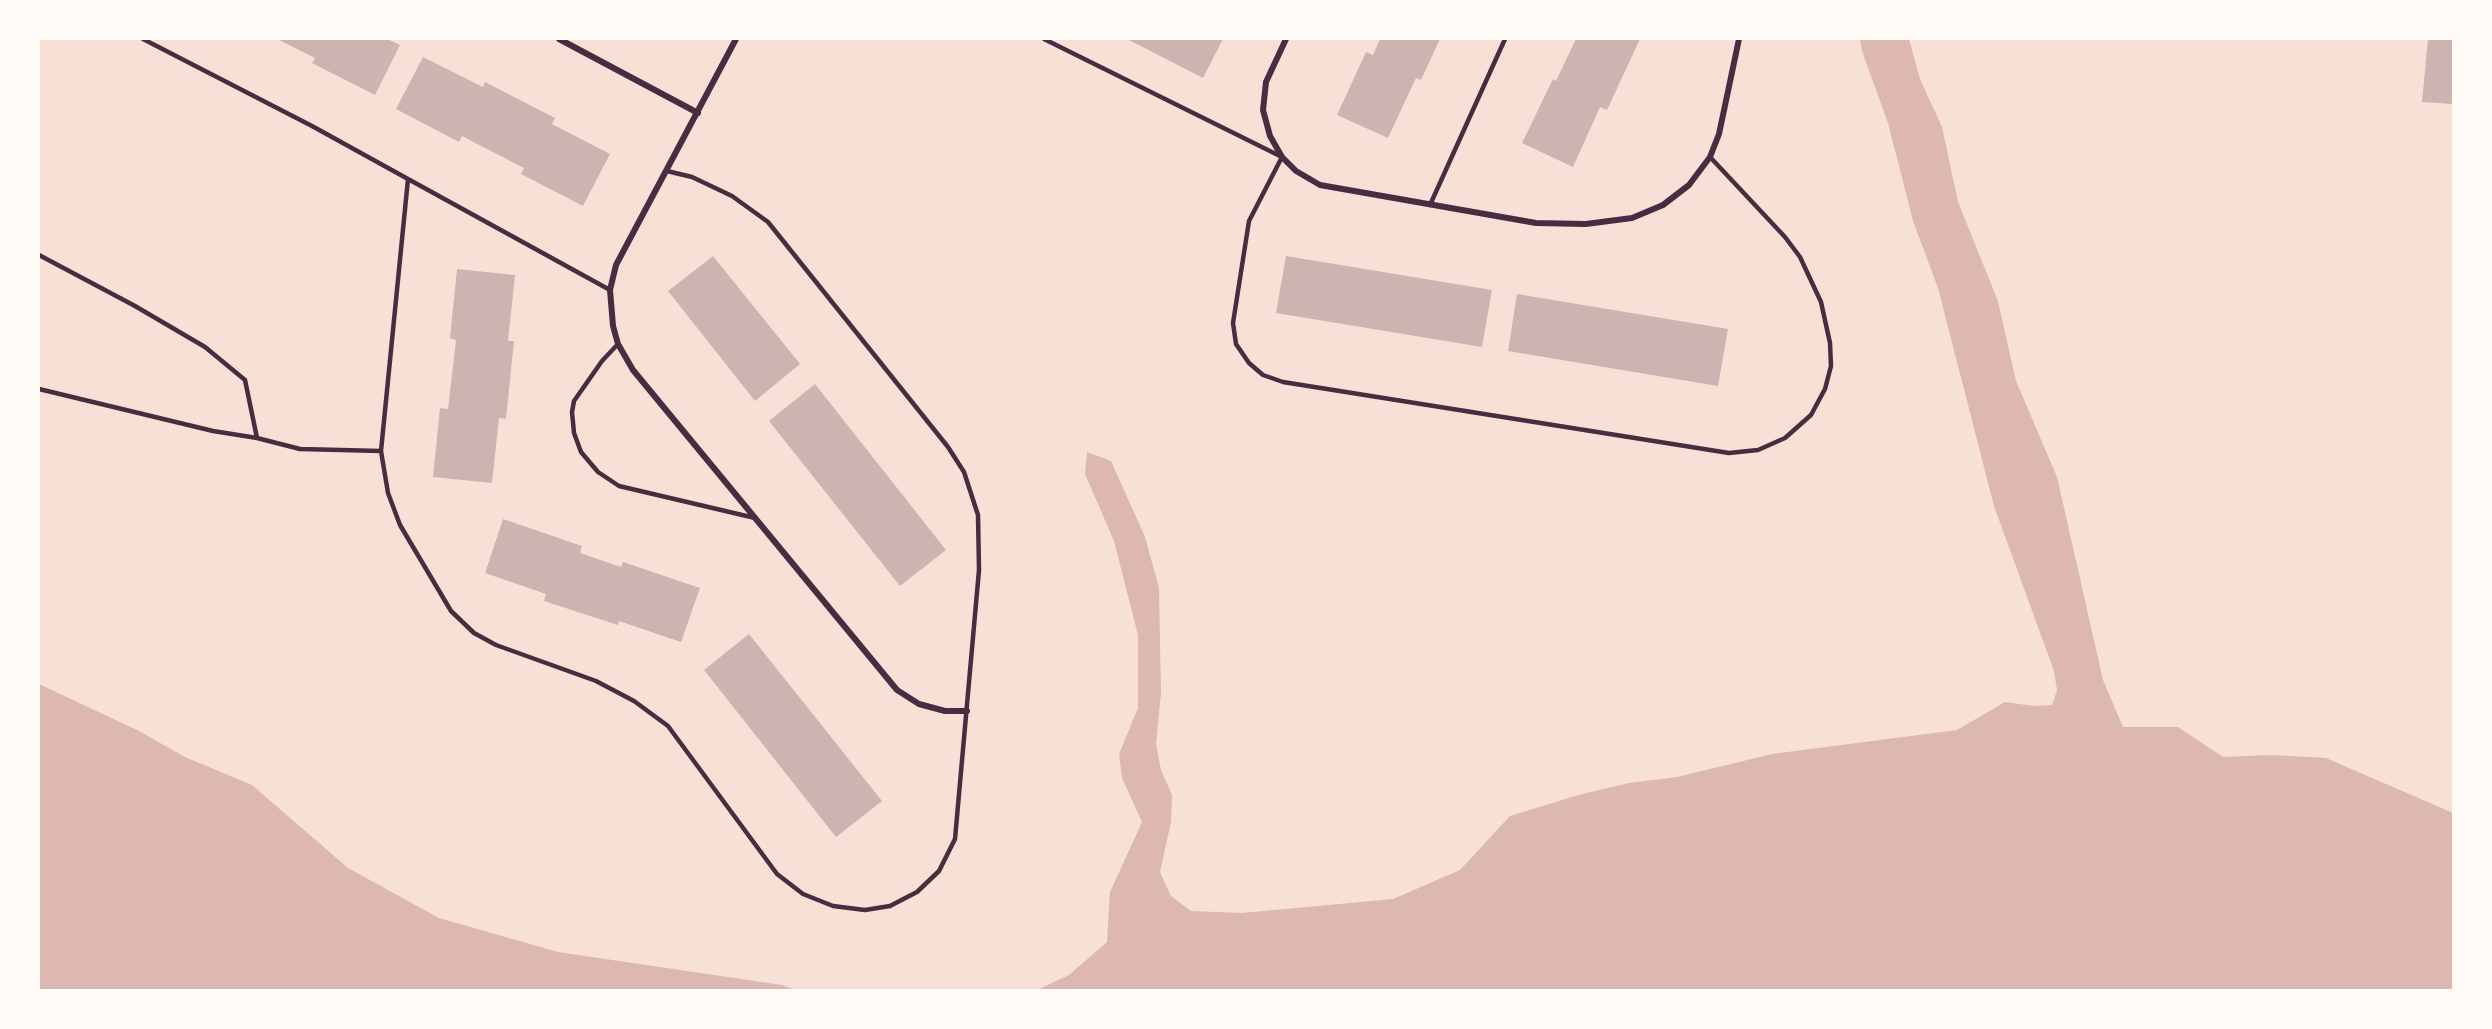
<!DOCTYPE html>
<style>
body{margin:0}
#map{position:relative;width:2492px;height:1029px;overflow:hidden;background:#f7e1d7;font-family:"DM Sans",sans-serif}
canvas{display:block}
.frame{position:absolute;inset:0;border:40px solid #fffaf5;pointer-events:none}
</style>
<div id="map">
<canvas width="2492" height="1029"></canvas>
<div class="frame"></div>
</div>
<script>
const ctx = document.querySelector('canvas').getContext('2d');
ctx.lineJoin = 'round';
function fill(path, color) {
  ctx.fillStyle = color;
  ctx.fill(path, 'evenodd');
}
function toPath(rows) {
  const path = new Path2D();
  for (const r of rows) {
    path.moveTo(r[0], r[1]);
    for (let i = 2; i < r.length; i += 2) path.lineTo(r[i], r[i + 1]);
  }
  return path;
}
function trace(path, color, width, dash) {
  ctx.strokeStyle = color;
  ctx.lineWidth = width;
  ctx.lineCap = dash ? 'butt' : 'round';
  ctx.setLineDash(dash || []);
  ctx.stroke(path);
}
fill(toPath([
 [1860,39,1909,39,1920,79,1942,127,1958,202,1998,301,2016,381,2057,477,2103,680,2123,727,2178,727,2223,757,2272,755,2326,758,2453,813,2453,990,1037,990,1069,975,1107,942,1110,892,1142,822,1122,778,1119,754,1138,708,1138,635,1114,541,1085,474,1087,452,1111,461,1145,537,1159,588,1161,693,1156,744,1161,770,1172,795,1171,822,1160,872,1171,896,1191,911,1242,913,1393,899,1460,870,1510,816,1582,794,1629,783,1677,777,1772,754,1957,730,2005,702,2034,706,2052,705,2057,690,2054,671,1994,506,1938,288,1913,221,1888,123,1862,51],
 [39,684,139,731,185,757,252,785,348,868,439,918,558,952,782,985,795,990,39,990]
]), '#dcb8b0');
fill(toPath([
 [277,39,387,39,400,45,375,95,312,63,315,58],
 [1127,39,1223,39,1203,78],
 [1380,39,1440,39,1421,80,1416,78,1388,138,1337,115,1366,52,1373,55],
 [1576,39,1640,39,1607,110,1600,107,1573,167,1522,143,1553,79,1556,81],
 [2428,39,2453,39,2453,104,2422,102],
 [423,57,483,87,485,82,551,116,555,118,552,124,610,154,583,206,521,174,524,168,520,166,462,136,459,142,396,109],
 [713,256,800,364,755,401,668,291],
 [1286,256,1492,290,1482,347,1276,313],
 [457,269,515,275,508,341,514,341,506,419,499,418,492,483,433,477,440,408,448,409,456,340,450,338],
 [1517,294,1728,329,1718,386,1508,351],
 [815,384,946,550,900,586,769,421],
 [503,519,582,546,580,553,621,567,623,562,700,588,681,642,619,621,618,625,544,601,546,594,485,573],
 [749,634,882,801,836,837,704,670]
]), '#ccb4b1');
trace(toPath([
 [143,39,312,126,408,179,381,451,388,493,400,525,451,611,474,633,496,645,596,681,634,701,668,726,777,874,803,894,833,906,865,910,890,906,917,892,939,871,955,839,979,570,978,515,964,472,948,447,768,222,732,196,692,177,667,171],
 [1044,39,1282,157,1249,221,1233,323,1236,344,1249,363,1263,375,1283,382,1729,453,1758,450,1785,438,1811,415,1825,389,1831,366,1830,343,1821,302,1800,257,1785,237,1710,157],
 [408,179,610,290],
 [1430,205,1505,39],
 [39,255,135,306,205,347,245,380,257,438,300,449,381,451],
 [618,344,602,361,574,401,572,412,574,433,581,452,598,472,619,486,755,518],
 [39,389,213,431,257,438]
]), '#4a2c40', 4.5);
trace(toPath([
 [559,39,698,113],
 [736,39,616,265,610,290,613,326,618,344,633,370,897,690,919,704,945,711,967,711],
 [1286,39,1266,82,1263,110,1270,136,1282,157,1296,171,1320,185,1536,223,1586,224,1632,218,1663,205,1689,185,1710,157,1719,134,1739,39]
]), '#4a2c40', 6);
</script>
